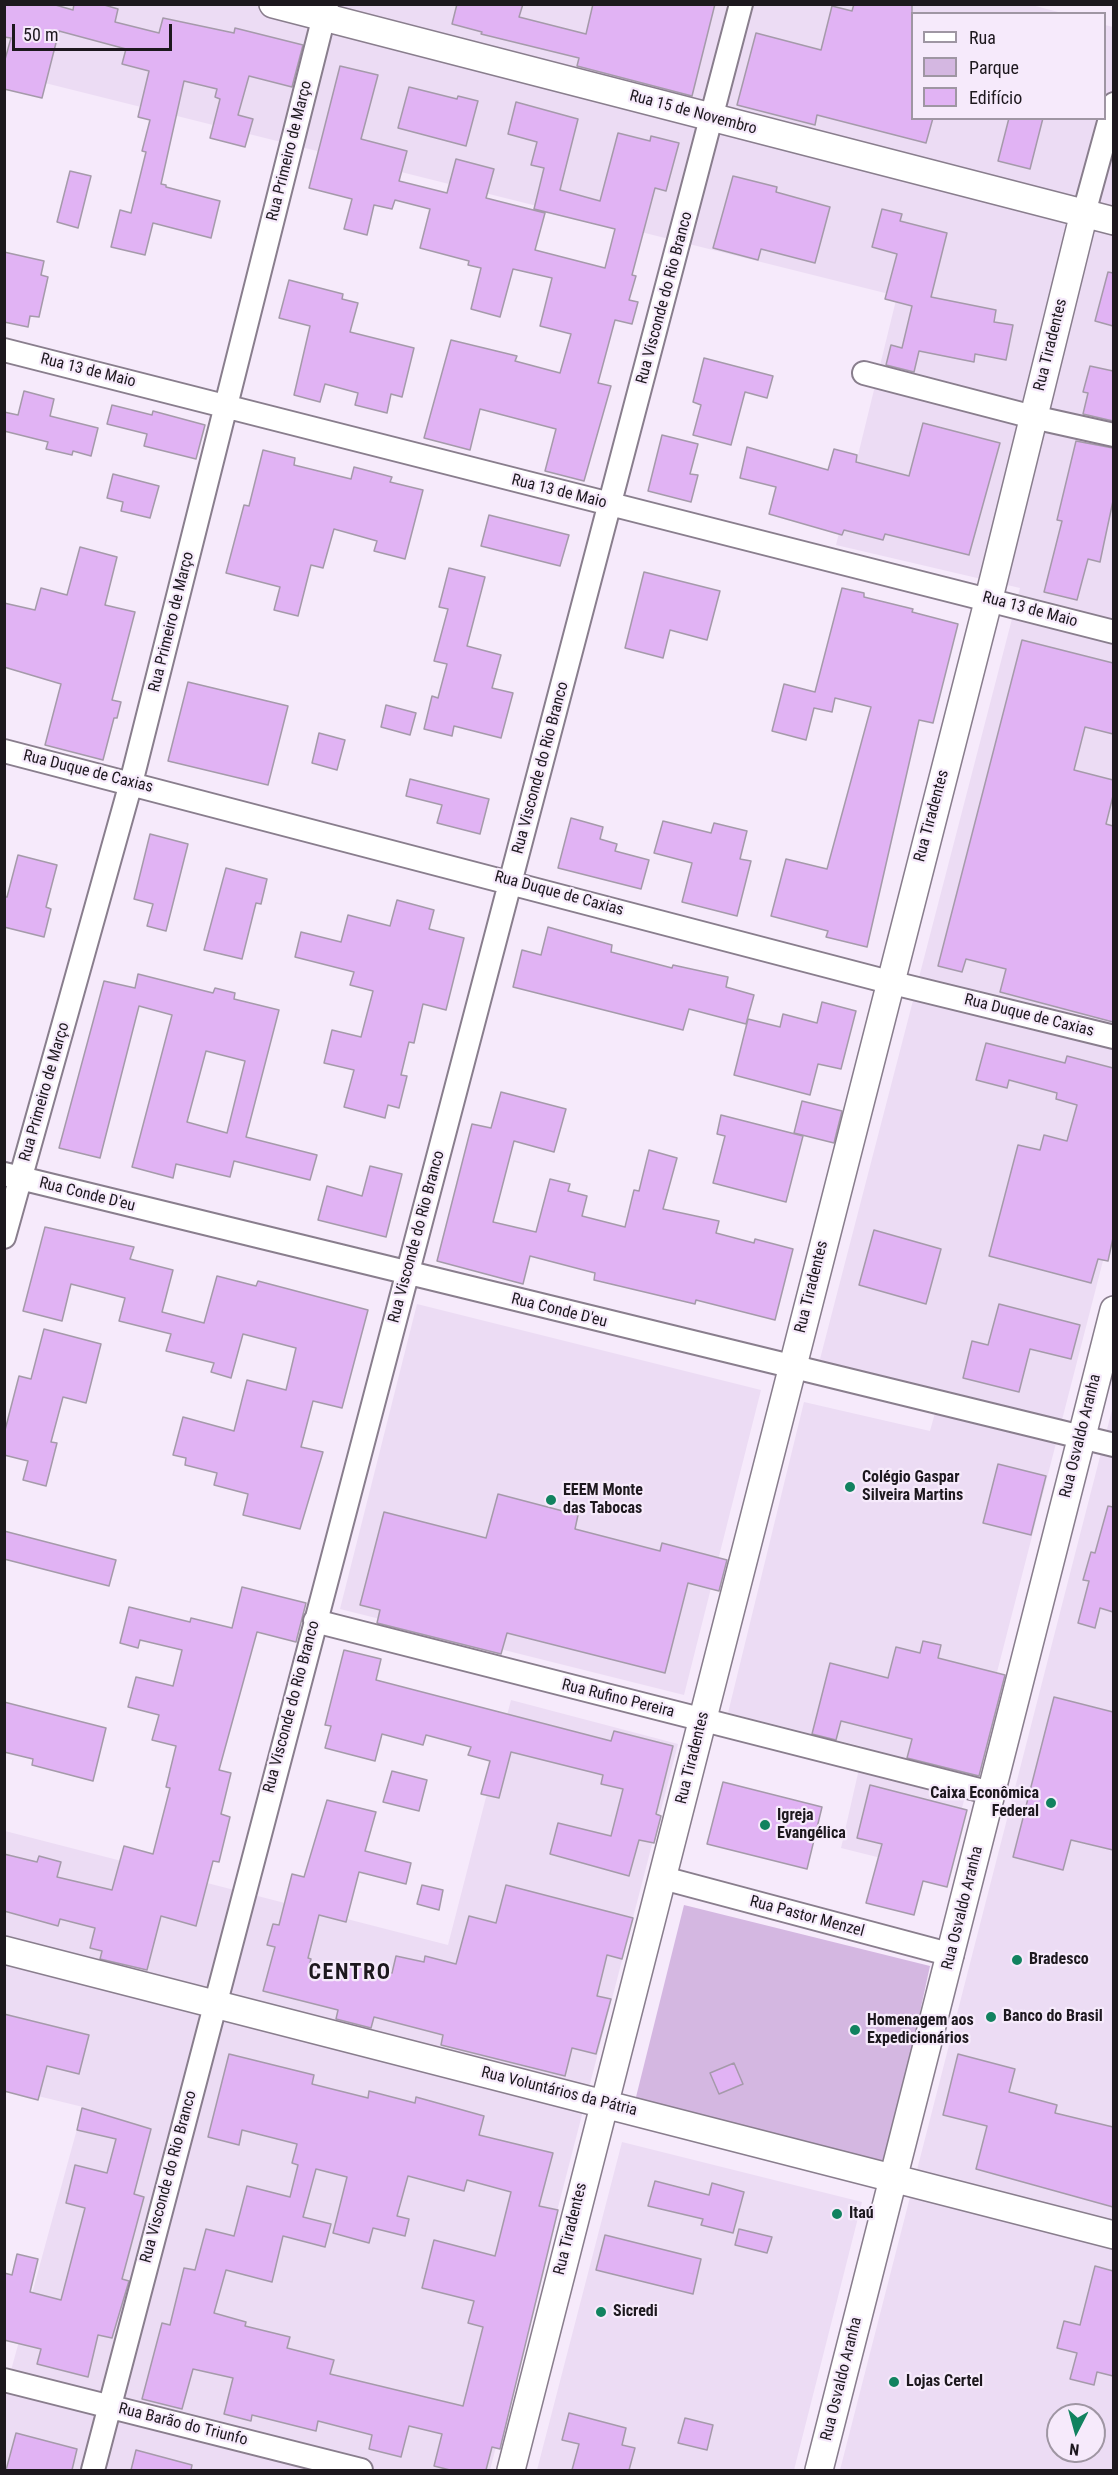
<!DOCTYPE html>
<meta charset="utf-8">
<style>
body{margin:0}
#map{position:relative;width:1118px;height:2475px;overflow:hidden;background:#f6eafb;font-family:"Roboto Condensed",sans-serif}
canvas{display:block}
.frame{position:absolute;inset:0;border:6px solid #1d181e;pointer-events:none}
.legend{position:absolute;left:911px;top:12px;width:195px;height:108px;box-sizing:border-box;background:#f6eafb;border:2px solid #9f96a3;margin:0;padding:8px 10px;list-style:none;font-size:18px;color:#1d181e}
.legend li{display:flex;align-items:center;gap:12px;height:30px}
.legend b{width:30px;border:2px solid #9f96a3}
.north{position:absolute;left:1046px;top:2403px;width:60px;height:60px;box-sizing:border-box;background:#f6eafb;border:2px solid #9f96a3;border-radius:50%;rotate:186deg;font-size:16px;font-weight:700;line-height:24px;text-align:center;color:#1d181e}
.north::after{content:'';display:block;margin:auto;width:21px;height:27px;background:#11825f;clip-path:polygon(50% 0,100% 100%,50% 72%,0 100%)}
.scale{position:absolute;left:12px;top:24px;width:160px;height:27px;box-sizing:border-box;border:3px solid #1d181e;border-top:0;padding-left:8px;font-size:18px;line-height:21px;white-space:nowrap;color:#1d181e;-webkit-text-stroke:4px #f6eafb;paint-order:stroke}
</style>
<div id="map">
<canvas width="1118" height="2475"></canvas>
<div class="frame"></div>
<ul class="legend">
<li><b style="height:8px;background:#fff"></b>Rua</li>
<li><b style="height:16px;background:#d4b7e1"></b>Parque</li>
<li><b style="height:16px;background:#e1b3f4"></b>Edifício</li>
</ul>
<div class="north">N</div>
<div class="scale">50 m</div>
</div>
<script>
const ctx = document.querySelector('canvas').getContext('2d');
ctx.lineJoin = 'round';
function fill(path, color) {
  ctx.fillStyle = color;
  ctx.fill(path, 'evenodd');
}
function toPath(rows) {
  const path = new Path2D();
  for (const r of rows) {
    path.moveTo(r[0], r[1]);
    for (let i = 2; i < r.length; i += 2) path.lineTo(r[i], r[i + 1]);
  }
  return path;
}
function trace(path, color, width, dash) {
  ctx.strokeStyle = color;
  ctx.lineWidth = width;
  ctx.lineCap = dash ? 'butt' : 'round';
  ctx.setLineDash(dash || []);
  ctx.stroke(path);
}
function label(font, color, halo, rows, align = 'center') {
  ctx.font = font + ' "Roboto Condensed",sans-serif';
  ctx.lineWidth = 4.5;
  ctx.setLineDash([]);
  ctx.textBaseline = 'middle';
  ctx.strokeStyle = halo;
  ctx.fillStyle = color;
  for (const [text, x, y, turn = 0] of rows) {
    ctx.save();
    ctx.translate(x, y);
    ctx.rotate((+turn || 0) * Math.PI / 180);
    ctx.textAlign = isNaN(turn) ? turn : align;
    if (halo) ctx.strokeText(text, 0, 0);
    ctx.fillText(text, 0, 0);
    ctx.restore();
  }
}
fill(toPath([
 [1028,4,1062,13,912,14,912,118,1104,118,1105,25,1113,27,1113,1222,945,1874,841,1848,864,1747,728,1713,804,1402,930,1431,941,1391,819,1363,1020,588,836,545,897,296,5,73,5,5],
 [417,1304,761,1390,684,1695,340,1609],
 [1113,1406,1113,2470,840,2470],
 [1058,2415,1094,2415,1094,2451,1058,2451],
 [511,1700,678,1744,490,2470,5,2470,4,2396,83,2107,5,2088,5,1831,448,1945],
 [622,2142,862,2202,794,2470,537,2470]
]), '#ecdcf4');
fill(toPath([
 [684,1905,930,1966,887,2164,635,2101]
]), '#d4b7e1');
const building = toPath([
 [4,4,52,4,73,10,74,4,101,4,118,9,115,22,159,33,163,18,234,33,235,28,303,45,292,87,249,76,238,115,253,119,245,147,210,138,220,99,215,97,217,89,184,81,161,184,166,185,166,187,220,201,211,238,153,223,145,255,111,247,120,210,131,213,146,152,142,151,150,120,138,117,149,71,122,64,126,49,59,31,42,98,4,89,4,63,11,38,4,37,4,4],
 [457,4,523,4,519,17,586,34,593,4,715,4,692,96,577,66,579,58,481,34,482,32,452,24,457,4],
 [854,4,912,4,912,118,933,118,926,143,817,115,815,125,737,105,756,33,821,50,832,6,852,11,854,4],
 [340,66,378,75,361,139,407,151,399,181,447,193,456,159,494,169,486,198,545,213,535,250,605,268,615,229,534,209,544,168,531,165,537,142,508,134,516,102,578,119,560,190,600,201,618,133,650,141,651,136,679,143,666,191,655,188,632,275,636,276,629,300,638,302,632,324,615,320,598,383,611,386,584,481,545,471,556,429,480,409,470,450,424,438,451,340,517,356,515,361,560,373,571,334,540,326,552,278,513,269,500,317,471,309,481,268,468,265,469,261,420,248,430,209,395,200,392,209,374,205,367,235,344,229,352,199,309,188,340,66],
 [409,87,457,99,458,96,478,101,466,146,398,128,409,87],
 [1009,118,1043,118,1030,169,998,161,1009,118],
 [70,171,91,176,78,228,57,222,70,171],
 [733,176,777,187,776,192,830,207,815,263,761,249,758,260,713,248,733,176],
 [882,209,902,214,900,221,947,233,931,297,996,310,994,322,1013,325,1006,360,975,354,974,362,919,351,914,372,886,365,891,345,902,348,912,306,885,299,897,254,872,247,882,209],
 [4,252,44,261,41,275,48,277,39,317,30,316,28,327,4,322,4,252],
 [1108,272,1113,273,1113,326,1095,321,1108,272],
 [289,280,343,294,342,299,358,303,350,332,414,348,402,397,391,394,387,413,355,405,358,393,325,384,320,402,294,395,310,326,279,318,289,280],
 [704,358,773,376,767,398,745,392,731,445,693,435,701,405,693,402,704,358],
 [1090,366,1113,371,1113,421,1083,414,1088,393,1083,392,1090,366],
 [24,391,54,399,50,416,98,428,91,456,73,451,72,455,46,449,48,442,4,431,4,412,18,415,24,391],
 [112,405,152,415,153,411,205,425,196,459,144,446,147,434,107,424,112,405],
 [923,423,1000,443,969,555,885,534,883,540,844,530,842,535,769,514,776,487,740,478,747,447,828,470,834,449,857,455,856,462,909,476,923,423],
 [662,435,698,444,690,474,698,475,691,502,648,491,662,435],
 [1076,441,1113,448,1113,501,1104,543,1100,562,1088,559,1077,600,1044,592,1062,521,1057,520,1076,441],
 [263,450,295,458,294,465,351,479,354,467,392,477,390,482,423,490,405,559,374,551,377,541,334,529,323,568,311,565,298,616,274,610,280,587,226,573,244,505,249,506,263,450],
 [113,474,159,486,150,518,121,511,123,502,107,498,113,474],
 [489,515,569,535,560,566,481,546,489,515],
 [80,547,117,557,105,605,135,612,112,700,121,702,117,718,114,718,103,760,45,745,61,684,4,667,4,603,35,610,41,588,67,595,80,547],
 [449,568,485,577,467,646,501,655,492,688,513,693,501,738,454,726,452,736,424,729,432,696,438,698,447,664,434,661,448,609,439,607,449,568],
 [644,572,720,591,707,640,670,630,663,658,625,648,644,572],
 [842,588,864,593,864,597,913,609,912,612,958,624,933,723,919,720,867,947,826,937,828,931,771,916,786,859,827,869,871,707,835,698,832,712,814,708,806,740,772,731,784,684,815,692,842,588],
 [1022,640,1113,663,1113,734,1085,727,1074,770,1113,780,1113,796,1106,824,1113,826,1113,1022,1000,992,1006,969,966,959,962,972,938,966,1022,640],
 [188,682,288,706,268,785,168,761,188,682],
 [386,705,416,713,410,735,381,727,386,705],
 [319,733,345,740,337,770,312,763,319,733],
 [410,779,489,799,480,834,437,823,442,805,406,796,410,779],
 [571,818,603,827,600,839,617,844,615,851,649,860,641,889,558,868,571,818],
 [663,821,711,833,714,823,747,831,740,859,751,861,737,916,682,902,692,863,654,853,663,821],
 [150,834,188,844,166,931,147,926,153,904,134,899,150,834],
 [18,855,57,865,46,907,51,909,44,937,4,927,4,897,7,897,18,855],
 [226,868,267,879,261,904,256,903,242,959,204,950,226,868],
 [397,900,434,910,429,929,464,938,446,1010,423,1004,414,1043,409,1042,401,1075,407,1076,399,1108,388,1105,385,1118,344,1107,354,1070,324,1063,332,1030,361,1037,373,991,350,985,354,972,295,957,301,932,341,942,348,915,390,926,397,900],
 [548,927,612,945,611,952,672,968,673,965,728,977,726,987,754,995,746,1024,689,1009,683,1030,513,987,522,950,541,955,548,927],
 [138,974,213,993,215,988,235,993,234,999,279,1010,246,1137,317,1155,310,1180,234,1161,230,1177,176,1164,173,1178,132,1167,172,1015,139,1006,100,1158,59,1148,104,981,135,988,138,974],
 [206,1051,245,1061,227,1133,187,1122,206,1051],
 [822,1002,856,1011,841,1069,818,1064,810,1095,734,1075,748,1019,780,1027,783,1014,817,1023,822,1002],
 [986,1043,1065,1063,1067,1056,1113,1068,1113,1238,1108,1261,1098,1259,1091,1283,989,1256,1018,1145,1040,1150,1044,1135,1067,1141,1077,1105,1056,1099,1057,1093,1009,1080,1007,1088,976,1080,986,1043],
 [501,1092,566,1109,554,1152,514,1141,493,1222,536,1232,550,1179,570,1184,568,1191,587,1196,582,1216,625,1227,634,1190,639,1191,649,1150,677,1158,663,1209,719,1221,716,1233,754,1243,755,1239,793,1249,775,1320,696,1300,695,1304,594,1280,595,1273,530,1256,523,1284,437,1261,472,1124,491,1128,501,1092],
 [802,1101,842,1111,834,1143,794,1133,802,1101],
 [721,1115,803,1136,786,1202,713,1183,725,1136,717,1134,721,1115],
 [370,1166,402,1174,386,1237,318,1220,327,1186,362,1196,370,1166],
 [45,1227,134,1247,130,1259,173,1270,162,1312,204,1323,217,1276,256,1286,258,1281,368,1310,342,1408,313,1401,301,1447,323,1452,300,1529,243,1515,248,1494,214,1485,217,1473,185,1465,186,1458,173,1455,183,1417,234,1431,247,1380,286,1390,296,1348,243,1334,231,1378,211,1372,214,1363,166,1351,171,1334,119,1321,125,1298,71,1284,62,1321,23,1311,45,1227],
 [874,1230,941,1249,926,1304,859,1285,874,1230],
 [999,1304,1080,1325,1071,1359,1030,1349,1019,1392,963,1378,972,1341,988,1345,999,1304],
 [44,1329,101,1344,86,1403,63,1397,51,1442,57,1443,46,1486,23,1480,28,1461,4,1455,4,1434,19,1376,31,1379,44,1329],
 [998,1464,1046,1476,1031,1535,983,1523,998,1464],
 [498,1494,578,1515,575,1529,660,1551,662,1543,727,1560,719,1591,688,1583,665,1673,507,1633,501,1654,377,1623,380,1610,360,1605,384,1512,486,1538,498,1494],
 [1108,1506,1113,1507,1113,1612,1100,1608,1095,1628,1078,1623,1089,1581,1083,1580,1091,1552,1095,1553,1108,1506],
 [4,1531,116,1560,109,1586,4,1559,4,1531],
 [242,1587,306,1603,296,1642,257,1632,219,1770,231,1773,221,1814,230,1817,219,1862,213,1861,196,1926,161,1916,147,1970,100,1959,102,1951,90,1948,95,1928,60,1919,58,1926,4,1911,4,1854,37,1862,39,1856,61,1862,57,1877,112,1890,124,1846,153,1854,170,1788,166,1787,176,1746,152,1740,159,1715,128,1707,136,1677,173,1686,182,1650,140,1640,138,1648,120,1643,129,1607,190,1622,191,1618,232,1628,242,1587],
 [923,1641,941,1645,938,1658,1005,1675,979,1776,907,1758,912,1739,841,1721,836,1740,812,1734,830,1663,888,1678,896,1647,920,1653,923,1641],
 [344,1650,381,1659,376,1680,611,1741,614,1731,673,1746,656,1814,661,1816,654,1843,639,1840,629,1876,550,1854,558,1823,611,1836,623,1789,601,1784,603,1775,511,1752,499,1798,481,1794,490,1761,468,1755,471,1747,426,1735,423,1745,382,1734,375,1761,325,1748,331,1726,325,1725,344,1650],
 [1054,1697,1113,1712,1113,1850,1071,1840,1063,1870,1013,1857,1054,1697],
 [4,1702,106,1728,93,1781,32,1765,33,1759,4,1752,4,1702],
 [392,1771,427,1780,419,1811,383,1802,392,1771],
 [723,1782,822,1807,807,1869,707,1844,723,1782],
 [870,1785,967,1810,947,1887,923,1881,914,1915,866,1903,882,1844,857,1838,870,1785],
 [327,1800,376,1812,365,1851,411,1863,406,1884,359,1872,346,1922,319,1915,308,1958,311,1959,308,1970,346,1980,350,1963,392,1973,396,1956,424,1962,425,1956,456,1964,469,1916,496,1923,506,1885,633,1918,622,1959,607,1955,597,1996,611,1999,596,2054,572,2048,565,2076,441,2045,443,2035,374,2017,371,2028,336,2019,338,2010,263,1991,275,1947,267,1945,273,1924,279,1925,292,1874,304,1877,327,1800],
 [422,1885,443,1890,439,1910,417,1904,422,1885],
 [4,2014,89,2035,79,2074,47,2066,38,2100,4,2091,4,2014],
 [229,2054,314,2075,312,2084,368,2098,369,2091,415,2103,416,2097,484,2116,479,2135,553,2153,539,2206,558,2210,500,2449,492,2447,486,2470,450,2470,434,2466,442,2434,409,2426,401,2457,369,2449,372,2435,318,2421,316,2431,252,2415,251,2421,224,2414,233,2378,193,2369,182,2409,142,2399,162,2323,170,2325,184,2268,195,2270,206,2229,234,2236,247,2186,290,2197,298,2165,292,2163,297,2144,242,2130,239,2145,208,2137,229,2054],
 [316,2169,347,2177,333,2233,369,2243,373,2228,405,2236,409,2219,397,2216,408,2176,464,2191,467,2180,511,2192,495,2256,434,2240,422,2288,474,2301,468,2323,483,2327,463,2406,330,2374,334,2360,287,2348,290,2337,245,2326,246,2322,214,2313,226,2270,272,2282,283,2236,325,2247,331,2224,303,2217,316,2169],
 [958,2054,1015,2069,1009,2092,1057,2105,1055,2113,1113,2127,1113,2207,976,2169,987,2126,943,2115,958,2054],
 [734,2063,743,2084,719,2094,710,2073,734,2063],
 [82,2108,151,2129,134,2194,144,2197,122,2279,129,2281,112,2338,98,2335,88,2377,37,2364,41,2349,4,2340,4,2273,12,2275,17,2254,38,2259,30,2292,61,2300,85,2208,66,2203,75,2165,107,2173,116,2139,77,2130,82,2108],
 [655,2181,709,2195,712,2183,744,2192,733,2233,701,2225,703,2219,648,2206,655,2181],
 [739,2229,772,2237,767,2253,735,2245,739,2229],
 [605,2235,701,2259,693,2294,596,2270,605,2235],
 [1095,2266,1113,2271,1113,2376,1097,2372,1094,2385,1070,2379,1077,2353,1057,2348,1064,2321,1080,2325,1095,2266],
 [569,2413,626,2428,622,2445,635,2448,629,2470,572,2470,579,2444,562,2440,569,2413],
 [685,2418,713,2425,707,2450,678,2443,685,2418],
 [16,2433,77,2449,72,2470,6,2470,16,2433],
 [136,2450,192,2465,191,2470,131,2470,136,2450]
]);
fill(building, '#e1b3f4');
trace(building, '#a59aaa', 1.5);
const minor = toPath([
 [1084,213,1114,104],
 [4,350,1114,632],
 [864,373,1033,417,1114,435],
 [4,751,889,982,1114,1037],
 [4,1174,1114,1445],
 [4,1237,131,783,327,4],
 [315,1621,991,1793],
 [663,1878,952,1955],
 [4,2380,361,2470],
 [93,2470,741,4]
]);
const major = toPath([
 [273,4,1114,221],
 [4,1950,1114,2235],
 [511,2470,989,598,1084,213],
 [819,2470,1114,1310]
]);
trace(minor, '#897e8d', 26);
trace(major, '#897e8d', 30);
trace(minor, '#fff', 22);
trace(major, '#fff', 27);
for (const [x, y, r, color] of [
 [850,1487,6,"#11825f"],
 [551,1500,6,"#11825f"],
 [1051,1803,6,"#11825f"],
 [765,1825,6,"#11825f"],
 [1017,1960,6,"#11825f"],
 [991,2017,6,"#11825f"],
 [855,2030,6,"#11825f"],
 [837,2214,6,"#11825f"],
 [601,2312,6,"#11825f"],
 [894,2382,6,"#11825f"]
]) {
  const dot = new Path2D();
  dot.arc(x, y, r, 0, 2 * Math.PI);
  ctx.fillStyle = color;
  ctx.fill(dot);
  trace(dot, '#f6eafb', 2);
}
label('16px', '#1d181e', '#f6eafb', [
 ["Rua 15 de Novembro",693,113,15],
 ["Rua Primeiro de Março",290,151,-76],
 ["Rua Visconde do Rio Branco",665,298,-75],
 ["Rua Tiradentes",1051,345,-76],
 ["Rua 13 de Maio",88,371,14],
 ["Rua 13 de Maio",559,492,14],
 ["Rua 13 de Maio",1030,610,15],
 ["Rua Primeiro de Março",172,622,-76],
 ["Rua Visconde do Rio Branco",541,768,-75],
 ["Rua Duque de Caxias",88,772,14],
 ["Rua Tiradentes",932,816,-75],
 ["Rua Duque de Caxias",559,894,15],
 ["Rua Duque de Caxias",1029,1016,14],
 ["Rua Primeiro de Março",45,1092,-74],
 ["Rua Conde D'eu",87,1195,14],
 ["Rua Visconde do Rio Branco",417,1237,-75],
 ["Rua Tiradentes",812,1287,-76],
 ["Rua Conde D'eu",559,1311,14],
 ["Rua Osvaldo Aranha",1081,1436,-76],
 ["Rua Rufino Pereira",618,1699,14],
 ["Rua Visconde do Rio Branco",292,1707,-75],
 ["Rua Tiradentes",693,1758,-76],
 ["Rua Osvaldo Aranha",963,1908,-76],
 ["Rua Pastor Menzel",807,1917,15],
 ["Rua Voluntários da Pátria",559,2092,14],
 ["Rua Visconde do Rio Branco",169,2177,-75],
 ["Rua Tiradentes",571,2229,-76],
 ["Rua Osvaldo Aranha",842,2379,-76],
 ["Rua Barão do Triunfo",183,2425,14]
]);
label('bold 16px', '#1d181e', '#f6eafb', [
 ["Colégio Gaspar",862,1478],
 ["Silveira Martins",862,1496],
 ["EEEM Monte",563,1491],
 ["das Tabocas",563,1509],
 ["Caixa Econômica",1039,1794,"right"],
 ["Federal",1039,1812,"right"],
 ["Igreja",777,1816],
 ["Evangélica",777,1834],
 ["Bradesco",1029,1960],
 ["Banco do Brasil",1003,2017],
 ["Homenagem aos",867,2021],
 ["Expedicionários",867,2039],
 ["Itaú",849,2214],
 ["Sicredi",613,2312],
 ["Lojas Certel",906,2382]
], 'left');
ctx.letterSpacing = '1.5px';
label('bold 22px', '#1d181e', '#f6eafb', [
 ["CENTRO",350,1973]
]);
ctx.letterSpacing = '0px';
</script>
